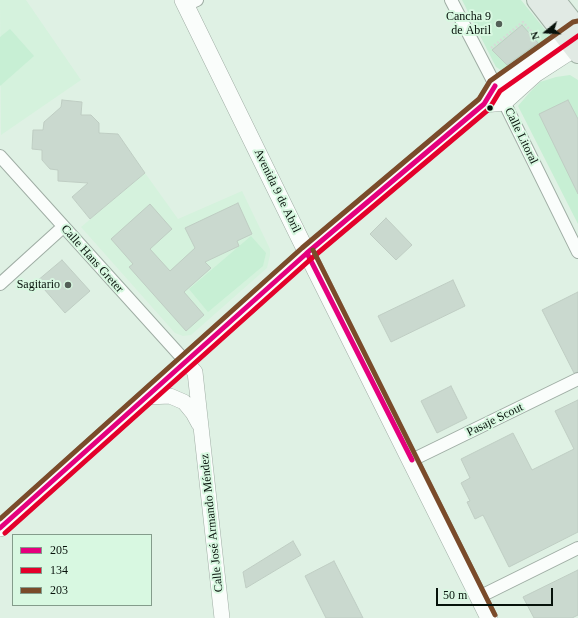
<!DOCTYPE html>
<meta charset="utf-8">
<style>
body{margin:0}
#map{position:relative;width:578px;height:618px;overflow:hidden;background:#dff1e4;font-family:Georgia,serif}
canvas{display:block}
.legend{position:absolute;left:12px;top:534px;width:140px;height:72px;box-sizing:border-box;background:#d8f8e1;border:1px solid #849c8b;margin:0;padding:5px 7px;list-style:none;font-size:12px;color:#07120b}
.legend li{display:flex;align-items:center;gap:8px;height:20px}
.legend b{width:20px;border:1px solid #849c8b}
.north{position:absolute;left:526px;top:12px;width:40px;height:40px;-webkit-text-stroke:3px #d8f8e1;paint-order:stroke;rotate:252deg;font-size:11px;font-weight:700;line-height:16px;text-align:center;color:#07120b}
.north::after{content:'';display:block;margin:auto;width:14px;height:18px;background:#07120b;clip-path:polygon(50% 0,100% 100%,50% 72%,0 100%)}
.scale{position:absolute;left:436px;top:588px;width:117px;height:18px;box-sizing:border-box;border:2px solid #07120b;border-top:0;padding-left:5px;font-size:12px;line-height:14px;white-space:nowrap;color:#07120b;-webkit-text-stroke:3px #d8f8e1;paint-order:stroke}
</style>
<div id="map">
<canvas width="578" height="618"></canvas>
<ul class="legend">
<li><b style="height:5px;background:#e5007d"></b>205</li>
<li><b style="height:5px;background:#e4002b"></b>134</li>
<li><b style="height:5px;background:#7a4b2a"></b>203</li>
</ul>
<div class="north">N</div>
<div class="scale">50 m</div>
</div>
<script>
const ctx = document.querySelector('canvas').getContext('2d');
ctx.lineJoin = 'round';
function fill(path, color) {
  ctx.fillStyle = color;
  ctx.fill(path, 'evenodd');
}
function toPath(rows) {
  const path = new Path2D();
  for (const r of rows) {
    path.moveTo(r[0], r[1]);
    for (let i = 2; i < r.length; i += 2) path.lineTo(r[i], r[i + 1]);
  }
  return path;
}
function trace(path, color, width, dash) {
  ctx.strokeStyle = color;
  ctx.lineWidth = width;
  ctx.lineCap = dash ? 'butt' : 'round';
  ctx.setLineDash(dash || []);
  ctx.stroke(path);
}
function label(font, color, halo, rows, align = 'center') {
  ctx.font = font + ' Georgia,serif';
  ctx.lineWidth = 4;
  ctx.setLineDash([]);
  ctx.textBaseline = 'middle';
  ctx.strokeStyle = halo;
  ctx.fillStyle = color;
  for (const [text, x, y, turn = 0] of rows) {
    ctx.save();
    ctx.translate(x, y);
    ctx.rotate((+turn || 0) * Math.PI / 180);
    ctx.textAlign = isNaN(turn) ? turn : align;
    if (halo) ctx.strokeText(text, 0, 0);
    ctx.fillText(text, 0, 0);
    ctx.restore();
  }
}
fill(toPath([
 [0,0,26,0,81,80,1,135],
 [145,173,178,219,242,191,270,249,270,255,267,268,191,335,183,336,175,333,81,227]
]), '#d5f2dd');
fill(toPath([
 [462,0,521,0,551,37,506,69,501,70,496,67],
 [10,29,34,56,0,86,0,37],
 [570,75,578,80,578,224,518,106,530,92,540,82,556,77],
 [251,236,266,253,263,266,208,312,189,289]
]), '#c7efd4');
const building = toPath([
 [522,25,538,43,507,65,492,50,522,25],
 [62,100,82,102,81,115,91,115,99,123,99,133,118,134,145,173,90,219,72,197,88,183,58,181,58,170,50,169,42,160,42,150,32,149,33,130,43,130,44,122,61,107,62,100],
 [568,100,578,119,578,194,539,114,568,100],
 [238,203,252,234,237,241,239,246,205,262,211,268,184,292,204,315,186,331,129,267,133,264,111,239,150,204,172,229,150,249,170,271,195,248,185,228,238,203],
 [386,218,412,245,396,260,370,234,386,218],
 [62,260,90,291,65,313,37,281,62,260],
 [453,280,465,306,391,342,378,316,453,280],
 [578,292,578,372,574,373,542,310,578,292],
 [451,386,467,418,437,433,421,401,451,386],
 [578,400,578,532,509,567,483,515,475,519,467,502,470,501,461,483,470,478,461,459,513,433,532,470,574,449,555,411,578,400],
 [293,541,301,555,246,588,243,572,293,541],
 [334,561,355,602,363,618,326,618,305,576,334,561],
 [578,570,578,615,572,618,534,618,523,597,578,570]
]);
fill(building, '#cad9cf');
trace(building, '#bfcdc3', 1);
const minor = toPath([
 [451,0,504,102,578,252],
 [186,5,197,0],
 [0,156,186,362],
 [0,284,63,227],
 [412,460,578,379],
 [479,597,578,548]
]);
const tertiary = toPath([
 [186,362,195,372,222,618],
 [147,397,170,396,184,402,193,413,199,424]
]);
const secondary = toPath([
 [183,0,307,253,489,618],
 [484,104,504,102,535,74,578,46],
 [0,528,307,253,484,104,495,86,576,28]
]);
const trunk = toPath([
 [537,0,578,53],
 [555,0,578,29]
]);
trace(minor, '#9fada4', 14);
trace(tertiary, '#9fada4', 16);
trace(secondary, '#9fada4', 18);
trace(trunk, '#a0b1a5', 22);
trace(toPath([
 [491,48,523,22,537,38]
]), '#d6dbd7', 2.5, [2, 2]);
trace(minor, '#fafdfb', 12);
trace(tertiary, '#fafdfb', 15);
trace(secondary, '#fafdfb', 17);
trace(trunk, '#e1eae4', 20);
trace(toPath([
 [307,253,412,460],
 [0,528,307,253,484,104,495,86]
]), '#e5007d', 5);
trace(toPath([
 [5,533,312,258,489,109,500,91,578,36]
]), '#e4002b', 5);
trace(toPath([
 [313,250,495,615],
 [0,519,302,248,479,99,490,81,573,22,578,21]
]), '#7a4b2a', 5);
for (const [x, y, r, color] of [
 [499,24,4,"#536057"],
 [490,108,3.5,"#07120b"],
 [68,285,4,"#536057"]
]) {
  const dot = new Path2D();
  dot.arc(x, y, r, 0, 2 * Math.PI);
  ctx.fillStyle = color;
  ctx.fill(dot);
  trace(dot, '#d8f8e1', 1.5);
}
label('12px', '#07120b', '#d8f8e1', [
 ["Cancha 9",491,17],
 ["de Abril",491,31],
 ["Sagitario",60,285]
], 'right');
label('12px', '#07120b', '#d8f8e1', [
 ["Calle Litoral",521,136,64],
 ["Avenida 9 de Abril",277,191,64],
 ["Calle Hans Greter",92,259,48],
 ["Pasaje Scout",495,420,-26],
 ["Calle José Armando Méndez",212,523,-96]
]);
</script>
